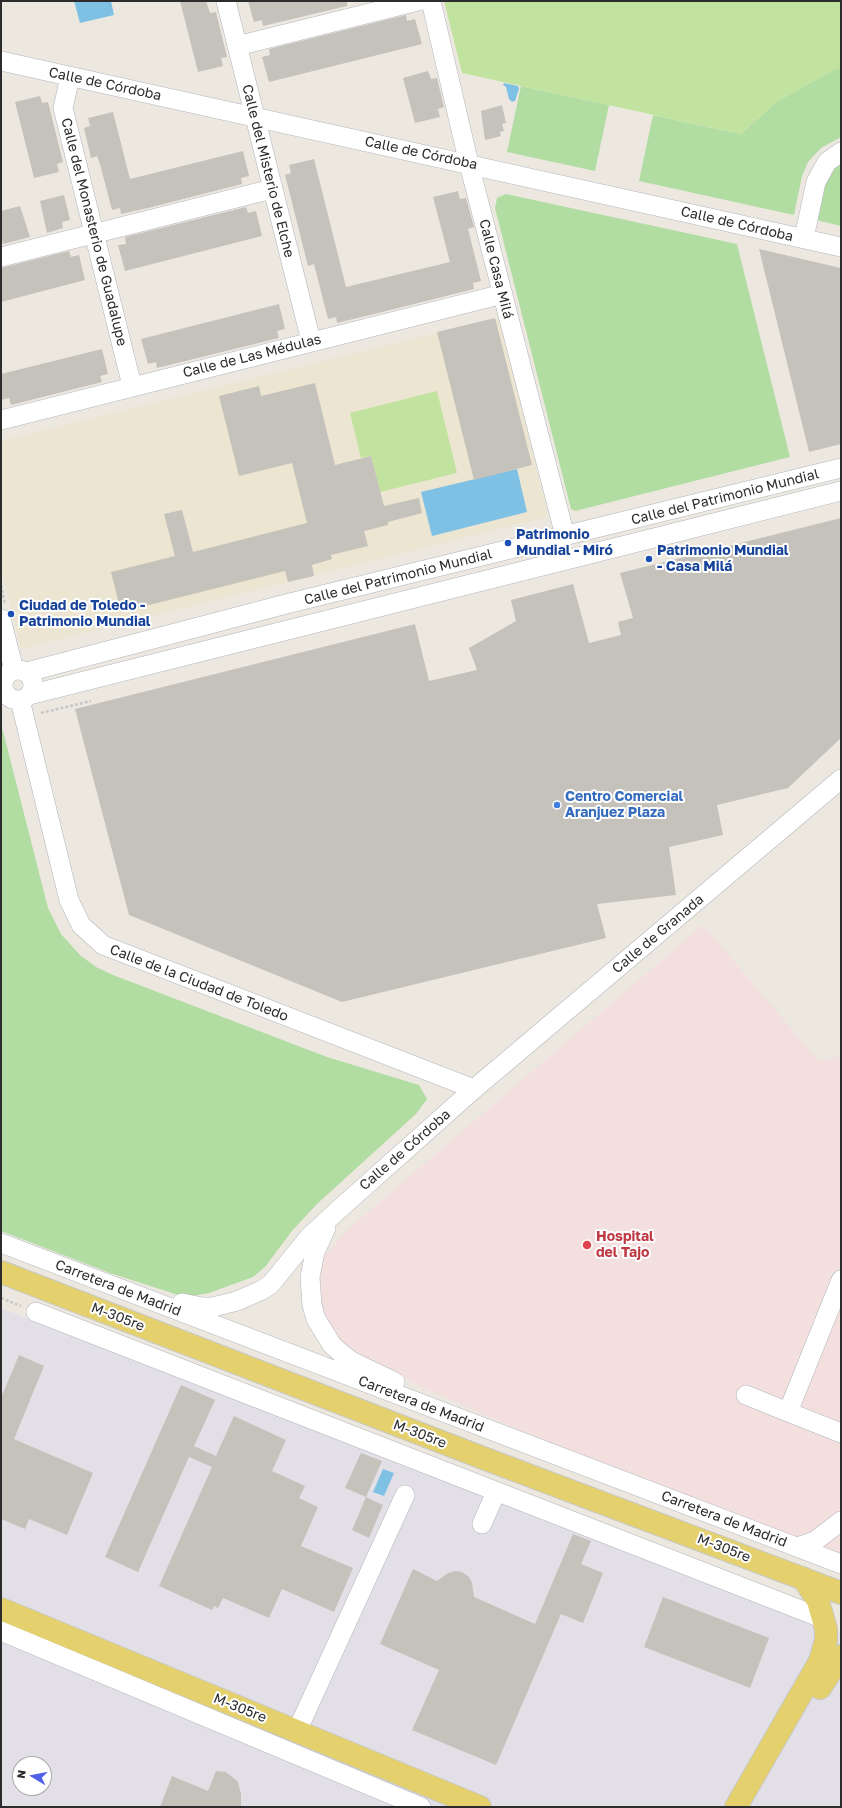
<!DOCTYPE html>
<meta charset="utf-8">
<style>
body{margin:0}
#map{position:relative;width:842px;height:1808px;overflow:hidden;background:#ece8e0;font-family:"Golos Text",sans-serif}
canvas{display:block}
.frame{position:absolute;inset:0;border:2px solid #2c2c2c;pointer-events:none}
.north{position:absolute;left:12px;top:1756px;width:40px;height:40px;box-sizing:border-box;background:#fff;border:1px solid #ababab;border-radius:50%;rotate:280deg;font-size:11px;font-weight:700;line-height:16px;text-align:center;color:#2c2c2c}
.north::after{content:'';display:block;margin:auto;width:14px;height:18px;background:#5061e9;clip-path:polygon(50% 0,100% 100%,50% 72%,0 100%)}
</style>
<div id="map">
<canvas width="842" height="1808"></canvas>
<div class="frame"></div>
<div class="north">N</div>
</div>
<script>
const ctx = document.querySelector('canvas').getContext('2d');
ctx.lineJoin = 'round';
function fill(path, color) {
  ctx.fillStyle = color;
  ctx.fill(path, 'evenodd');
}
function toPath(rows) {
  const path = new Path2D();
  for (const r of rows) {
    if (r.length === 3) {
      path.moveTo(r[0] + r[2], r[1]);
      path.arc(r[0], r[1], r[2], 0, 2 * Math.PI);
      continue;
    }
    path.moveTo(r[0], r[1]);
    for (let i = 2; i < r.length; i += 2) path.lineTo(r[i], r[i + 1]);
  }
  return path;
}
function trace(path, color, width, dash) {
  ctx.strokeStyle = color;
  ctx.lineWidth = width;
  ctx.lineCap = dash ? 'butt' : 'round';
  ctx.setLineDash(dash || []);
  ctx.stroke(path);
}
function label(font, color, halo, rows, align = 'center') {
  ctx.font = font + ' "Golos Text",sans-serif';
  ctx.lineWidth = 4;
  ctx.setLineDash([]);
  ctx.textBaseline = 'middle';
  ctx.strokeStyle = halo;
  ctx.fillStyle = color;
  for (const [text, x, y, turn = 0] of rows) {
    ctx.save();
    ctx.translate(x, y);
    ctx.rotate((+turn || 0) * Math.PI / 180);
    ctx.textAlign = isNaN(turn) ? turn : align;
    if (halo) ctx.strokeText(text, 0, 0);
    ctx.fillText(text, 0, 0);
    ctx.restore();
  }
}
fill(toPath([
 [1,1308,841,1634,841,1807,1,1806],
 [20,1764,44,1764,44,1788,20,1788]
]), '#e2e0e6');
fill(toPath([
 [497,318,500,321,548,514,547,517,21,649,1,568,1,441]
]), '#ece5d1');
fill(toPath([
 [703,925,819,1061,841,1056,841,1554,524,1432,426,1389,345,1348,328,1326,316,1291,322,1260,339,1239,352,1226]
]), '#f2dfde');
fill(toPath([
 [841,68,841,137,821,148,808,162,802,176,794,215,639,181,653,115,741,134,776,102,835,69],
 [521,86,609,105,595,171,507,152],
 [841,162,841,226,816,220,828,174],
 [506,194,737,244,790,457,575,511,571,509,495,208,497,198],
 [1,728,3,731,48,908,61,934,80,955,96,967,113,975,327,1057,419,1085,427,1099,416,1114,317,1204,292,1231,265,1267,253,1277,209,1293,192,1296,181,1296,110,1273,1,1231]
]), '#b2dda2');
fill(toPath([
 [444,1,841,1,841,68,835,69,776,102,741,134,462,73],
 [437,391,457,473,380,492,371,456,361,458,350,413]
]), '#c1e39f');
fill(toPath([
 [74,1,111,1,114,15,80,23],
 [504,83,518,86,519,89,515,101,512,102,509,99,506,87,503,85],
 [517,469,527,512,432,536,421,492],
 [383,1469,394,1473,384,1496,373,1492]
]), '#7ec1e4');
fill(toPath([
 [180,1,206,1,210,13,216,12,227,57,221,58,223,66,198,72],
 [248,1,347,1,347,6,263,26,262,20,254,22],
 [406,15,407,21,415,19,422,44,269,82,262,57,270,55,269,49],
 [428,71,431,79,437,78,444,107,438,109,440,117,415,123,403,78],
 [40,96,42,103,48,102,63,162,57,164,59,172,34,178,15,102],
 [502,105,506,123,502,124,504,131,500,132,501,136,485,140,481,111],
 [113,112,130,179,243,151,249,176,241,178,242,184,152,207,121,214,120,208,112,210,100,164,97,156,91,158,84,128,90,126,88,118],
 [314,159,346,287,450,262,433,197,458,191,460,199,466,198,474,227,468,229,481,281,473,283,474,289,382,312,337,323,336,317,328,319,314,264,308,266,285,175,291,173,289,165],
 [64,195,70,220,62,222,63,228,47,233,40,201],
 [20,206,30,237,3,244,1,235,1,211],
 [246,207,248,213,256,211,262,236,125,271,118,245,126,244,125,237],
 [759,249,841,268,841,444,809,452],
 [69,251,71,257,79,255,85,280,1,302,1,268],
 [279,304,285,329,277,331,279,338,157,368,156,362,148,364,141,339],
 [495,318,532,465,474,480,437,332],
 [102,349,108,374,100,376,102,382,11,405,9,398,1,400,1,374],
 [315,383,335,465,371,456,384,506,419,498,422,513,388,522,388,525,364,531,368,546,331,555,332,559,312,565,314,576,288,582,285,571,121,612,111,572,175,556,164,514,182,510,193,552,307,523,292,463,239,476,219,396,259,386,261,396],
 [841,518,841,738,788,788,717,805,723,835,669,847,676,895,597,904,606,938,342,1002,129,915,75,709,415,624,429,681,477,670,469,648,516,621,511,600,573,584,589,643,621,635,618,622,633,618,620,573],
 [19,1355,44,1366,14,1439,93,1473,67,1535,29,1519,25,1529,1,1519,1,1398],
 [181,1385,215,1400,194,1446,216,1456,234,1416,286,1440,272,1471,305,1486,299,1498,318,1507,301,1546,353,1568,334,1612,282,1589,269,1618,223,1598,218,1608,214,1606,212,1610,159,1586,212,1467,189,1457,138,1572,105,1557],
 [361,1453,382,1461,366,1497,345,1488],
 [366,1497,383,1505,369,1538,352,1530],
 [573,1534,591,1541,581,1564,603,1573,583,1623,561,1614,496,1765,412,1730,439,1670,380,1644,413,1569,437,1581,448,1573,455,1571,462,1572,469,1577,472,1583,474,1597,535,1624],
 [663,1597,769,1638,750,1688,644,1647],
 [216,1771,226,1772,238,1782,241,1794,241,1807,160,1807,172,1776,208,1791]
]), '#c5c2bb');
const minor = toPath([
 [226,1,311,341],
 [431,1,469,164,565,536],
 [237,46,418,1],
 [1,61,841,247],
 [70,77,63,108,132,386],
 [804,238,816,182,827,162,841,152],
 [1,257,272,189],
 [1,420,503,294],
 [1,619,14,670],
 [18,685,15],
 [27,672,290,603,841,468],
 [29,695,841,491],
 [20,700,69,900,81,925,103,945,474,1089],
 [326,1228,315,1252,310,1277,312,1305,316,1319,332,1345,342,1354,351,1361,395,1382],
 [1,1243,841,1564],
 [841,1280,788,1412,841,1433],
 [182,1303,202,1307,213,1307,237,1301,262,1290,271,1284,309,1237,336,1212,474,1089,841,779],
 [36,1312,824,1619],
 [746,1395,788,1412],
 [482,1524,496,1492],
 [797,1547,815,1541,841,1521],
 [1,1631,421,1807],
 [297,1731,405,1495]
]);
const major = toPath([
 [1,1272,483,1458,841,1593],
 [1,1609,480,1807],
 [820,1688,841,1656],
 [736,1807,820,1661,826,1640,826,1629,818,1601,803,1578]
]);
trace(minor, '#b3b5be', 20);
trace(major, '#c8c8c8', 24);
trace(toPath([
 [1,585,5,604],
 [41,713,91,701],
 [1,1298,21,1306]
]), '#c8c8c8', 2.5, [3, 2]);
trace(minor, '#fff', 19);
trace(major, '#e4d16d', 22);
for (const [x, y, r, color] of [
 [508,543,4,"#1a4fb4"],
 [649,559,4,"#1a4fb4"],
 [11,614,4,"#1a4fb4"],
 [557,805,4,"#3f7fe0"],
 [587,1245,5,"#e0444e"]
]) {
  const dot = new Path2D();
  dot.arc(x, y, r, 0, 2 * Math.PI);
  ctx.fillStyle = color;
  ctx.fill(dot);
  trace(dot, '#fff', 1.5);
}
label('14px', '#2c2c2c', '#fff', [
 ["Calle de Córdoba",105,84,12],
 ["Calle de Córdoba",421,153,12],
 ["Calle del Misterio de Elche",268,171,76],
 ["Calle de Córdoba",737,224,13],
 ["Calle del Monasterio de Guadalupe",94,232,76],
 ["Calle Casa Milá",496,269,76],
 ["Calle de Las Médulas",252,356,-14],
 ["Calle del Patrimonio Mundial",725,497,-14],
 ["Calle del Patrimonio Mundial",398,577,-14],
 ["Calle de Granada",658,934,-40],
 ["Calle de la Ciudad de Toledo",199,983,21],
 ["Calle de Córdoba",405,1150,-41],
 ["Carretera de Madrid",118,1288,21],
 ["M-305re",118,1317,21],
 ["Carretera de Madrid",421,1404,21],
 ["M-305re",420,1434,21],
 ["Carretera de Madrid",724,1519,21],
 ["M-305re",724,1548,21],
 ["M-305re",240,1708,22]
]);
label('bold 14px', '#164399', '#fff', [
 ["Patrimonio",516,535],
 ["Mundial - Miró",516,551],
 ["Patrimonio Mundial",657,551],
 ["- Casa Milá",657,567],
 ["Ciudad de Toledo -",19,606],
 ["Patrimonio Mundial",19,622]
], 'left');
label('bold 14px', '#366cbe', '#fff', [
 ["Centro Comercial",565,797],
 ["Aranjuez Plaza",565,813]
], 'left');
label('bold 14px', '#be3a42', '#fff', [
 ["Hospital",596,1237],
 ["del Tajo",596,1253]
], 'left');
</script>
